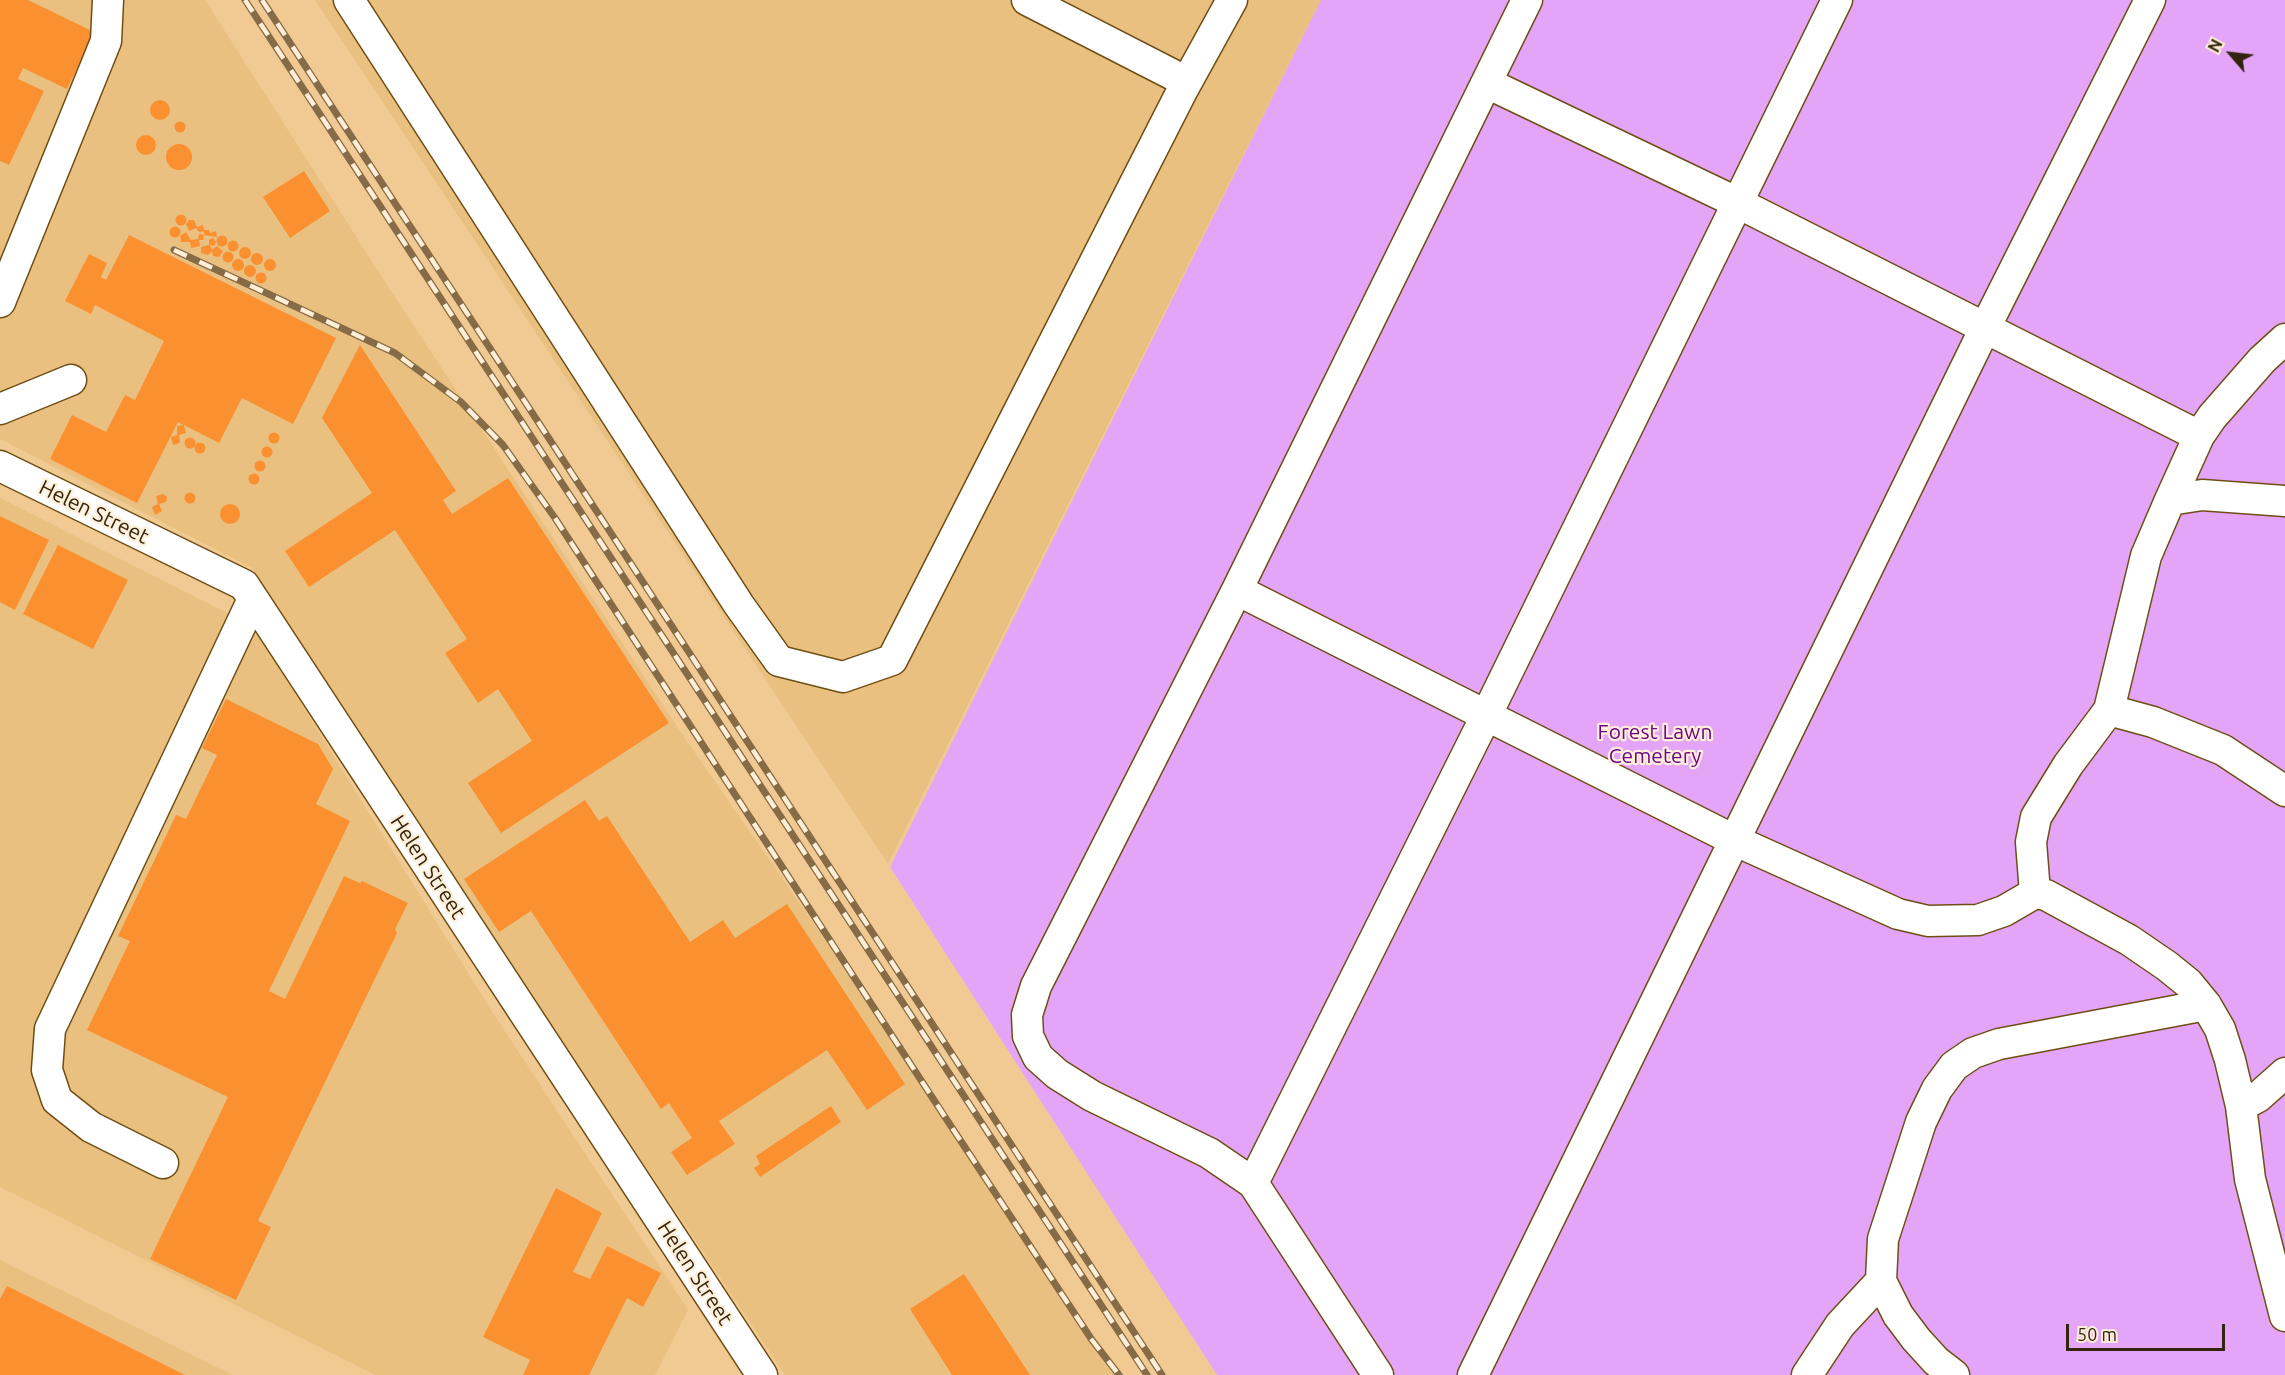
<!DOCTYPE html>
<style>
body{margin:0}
#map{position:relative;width:2285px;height:1375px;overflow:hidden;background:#f0ca92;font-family:Ubuntu,sans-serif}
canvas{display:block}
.north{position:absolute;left:2201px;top:24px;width:60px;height:60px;-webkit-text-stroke:4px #ffefd9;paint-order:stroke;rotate:298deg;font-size:16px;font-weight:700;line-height:24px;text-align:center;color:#33240d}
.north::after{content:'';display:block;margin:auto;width:21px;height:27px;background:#33240d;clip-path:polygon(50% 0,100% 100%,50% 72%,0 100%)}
.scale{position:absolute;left:2066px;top:1324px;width:159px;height:27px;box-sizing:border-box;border:3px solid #33240d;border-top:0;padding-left:8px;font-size:18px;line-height:21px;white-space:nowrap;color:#33240d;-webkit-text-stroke:4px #ffefd9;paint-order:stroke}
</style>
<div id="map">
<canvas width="2285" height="1375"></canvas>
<div class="north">N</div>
<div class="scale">50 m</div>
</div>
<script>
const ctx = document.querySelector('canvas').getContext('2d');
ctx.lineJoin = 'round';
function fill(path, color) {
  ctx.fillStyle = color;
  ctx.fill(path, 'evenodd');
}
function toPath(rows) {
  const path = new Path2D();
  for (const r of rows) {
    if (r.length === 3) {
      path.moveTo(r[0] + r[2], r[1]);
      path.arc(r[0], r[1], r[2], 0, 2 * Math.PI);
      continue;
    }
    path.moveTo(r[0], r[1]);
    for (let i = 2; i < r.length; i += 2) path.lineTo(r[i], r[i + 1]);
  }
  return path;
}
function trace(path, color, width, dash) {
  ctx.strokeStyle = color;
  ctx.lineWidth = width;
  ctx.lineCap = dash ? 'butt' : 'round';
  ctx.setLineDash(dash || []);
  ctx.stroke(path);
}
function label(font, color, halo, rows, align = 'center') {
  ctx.font = font + ' Ubuntu,sans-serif';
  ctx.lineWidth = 4.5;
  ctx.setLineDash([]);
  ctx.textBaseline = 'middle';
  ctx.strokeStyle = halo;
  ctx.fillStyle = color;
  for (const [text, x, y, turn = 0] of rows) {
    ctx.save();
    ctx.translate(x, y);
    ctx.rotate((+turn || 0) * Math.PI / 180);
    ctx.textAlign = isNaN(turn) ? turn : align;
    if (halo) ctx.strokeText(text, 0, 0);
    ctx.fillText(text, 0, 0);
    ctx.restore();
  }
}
fill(toPath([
 [0,0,205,0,387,285,684,737,858,987,923,1088,1118,1375,785,1375,434,849,252,568,0,439],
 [315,0,1321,0,888,864],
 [0,498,233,616,256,631,493,1013,688,1310,655,1375,375,1375,0,1187],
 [0,1260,233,1375,0,1375]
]), '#eac081');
fill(toPath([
 [1321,0,2285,0,2285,1375,1217,1375,890,867]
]), '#e4a5f9');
fill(toPath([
 [0,0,28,0,94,32,67,89,23,68,18,79,44,91,9,165,0,161],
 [160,110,10],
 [180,127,5.5],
 [146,145,10],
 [179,157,13],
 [304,171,330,211,290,238,263,197],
 [181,220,5.5],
 [189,220,194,220,197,227,203,225,204,230,209,230,210,233,216,231,217,237,204,235,203,240,199,240,200,246,191,248,190,242,181,242,180,236,186,232,191,240,198,239,199,234,204,235,204,231,199,232,196,228,189,231,186,224],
 [175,232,5.5],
 [129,235,336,338,293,424,242,398,219,443,184,425,186,433,179,435,180,443,173,445,171,437,177,435,177,426,183,425,178,422,137,503,50,459,72,415,106,432,125,395,135,400,164,341,95,305,91,314,65,301,89,254,107,263,101,277,106,280],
 [222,241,5.5],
 [213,238,216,242,214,246,210,245,212,250,217,246,223,251,219,257,213,256,212,251,208,255,201,253,201,247,209,245,209,240],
 [233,246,5.5],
 [245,253,6],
 [228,257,5.5],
 [257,259,6],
 [238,265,6],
 [270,265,6],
 [250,271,6],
 [261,278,5.5],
 [360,345,456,491,443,500,452,514,508,478,669,723,501,833,468,783,532,741,498,689,478,703,445,653,467,639,395,530,309,587,285,551,372,493,322,418],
 [274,438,5.5],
 [190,443,5.5],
 [200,448,5.5],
 [267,452,5.5],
 [260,466,5.5],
 [254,479,5.5],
 [190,498,5.5],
 [163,494,167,497,166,502,159,504,162,511,155,515,152,507,158,504,156,496],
 [230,514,10],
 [0,516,49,540,15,610,0,602],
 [58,545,128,580,93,649,23,614],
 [226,699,318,744,333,769,316,804,350,821,269,991,285,999,344,876,360,883,362,881,408,903,395,929,397,933,258,1221,271,1227,236,1300,150,1259,228,1097,87,1030,130,941,118,936,176,815,186,819,217,755,202,748],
 [585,800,599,821,607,816,690,942,723,920,735,938,787,904,905,1084,867,1110,827,1050,719,1121,735,1144,687,1175,671,1152,692,1138,669,1103,661,1109,531,911,499,932,464,879],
 [831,1106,841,1122,760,1177,754,1168,760,1164,756,1156],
 [556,1188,602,1213,573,1272,590,1279,607,1246,661,1273,643,1307,627,1298,589,1375,523,1375,530,1360,483,1337],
 [964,1274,1030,1375,952,1375,910,1309],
 [7,1286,185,1375,0,1375,0,1299]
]), '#fa902f');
const minor = toPath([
 [349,0,739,605,779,661,843,677,892,660,1183,89,1232,0],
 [1027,0,1187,82],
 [1487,83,1736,202,2199,436],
 [0,302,106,41,108,0],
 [0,409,71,380],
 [0,466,244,585,762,1375],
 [2170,500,2199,436,2212,417,2262,360,2285,339],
 [1237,590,1736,841,1898,914,1928,921,1978,920,2004,911,2035,893,2046,895,2129,940,2167,966,2188,983,2206,1005,2220,1029,2230,1060,2241,1106,2250,1179,2285,1316],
 [2109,710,2153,722,2223,750,2285,791],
 [2035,893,2031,842,2036,817,2068,765,2109,710,2146,556,2170,500,2202,495,2285,501],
 [2241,1106,2258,1097,2285,1073],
 [163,1163,91,1127,57,1100,47,1070,50,1029,253,599],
 [1253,1183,1209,1153,1092,1096,1057,1074,1038,1057,1028,1036,1027,1015,1036,986,1237,590,1527,0],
 [1378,1375,1253,1183,1486,716,1837,0],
 [1473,1375,1986,326,2150,0],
 [1807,1375,1840,1325,1881,1281],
 [1954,1375,1936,1361,1916,1339,1898,1315,1881,1281,1883,1239,1921,1122,1937,1089,1954,1066,1973,1053,1999,1044,2206,1005]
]);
trace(minor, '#6f4e14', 33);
trace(minor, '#fff', 30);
const rail = toPath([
 [245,0,1147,1375],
 [262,0,1162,1375],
 [174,250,395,353,461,402,503,445,555,518,945,1117,1092,1340,1119,1375]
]);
trace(rail, '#856c47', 7);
trace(rail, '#ffefd9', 4.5, [14]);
label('21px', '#33240d', '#ffefd9', [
 ["Helen Street",94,512,26],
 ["Helen Street",428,867,57],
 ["Helen Street",695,1273,57]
]);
label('21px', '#70048b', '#ffefd9', [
 ["Forest Lawn",1655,732],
 ["Cemetery",1655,756]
]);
</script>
